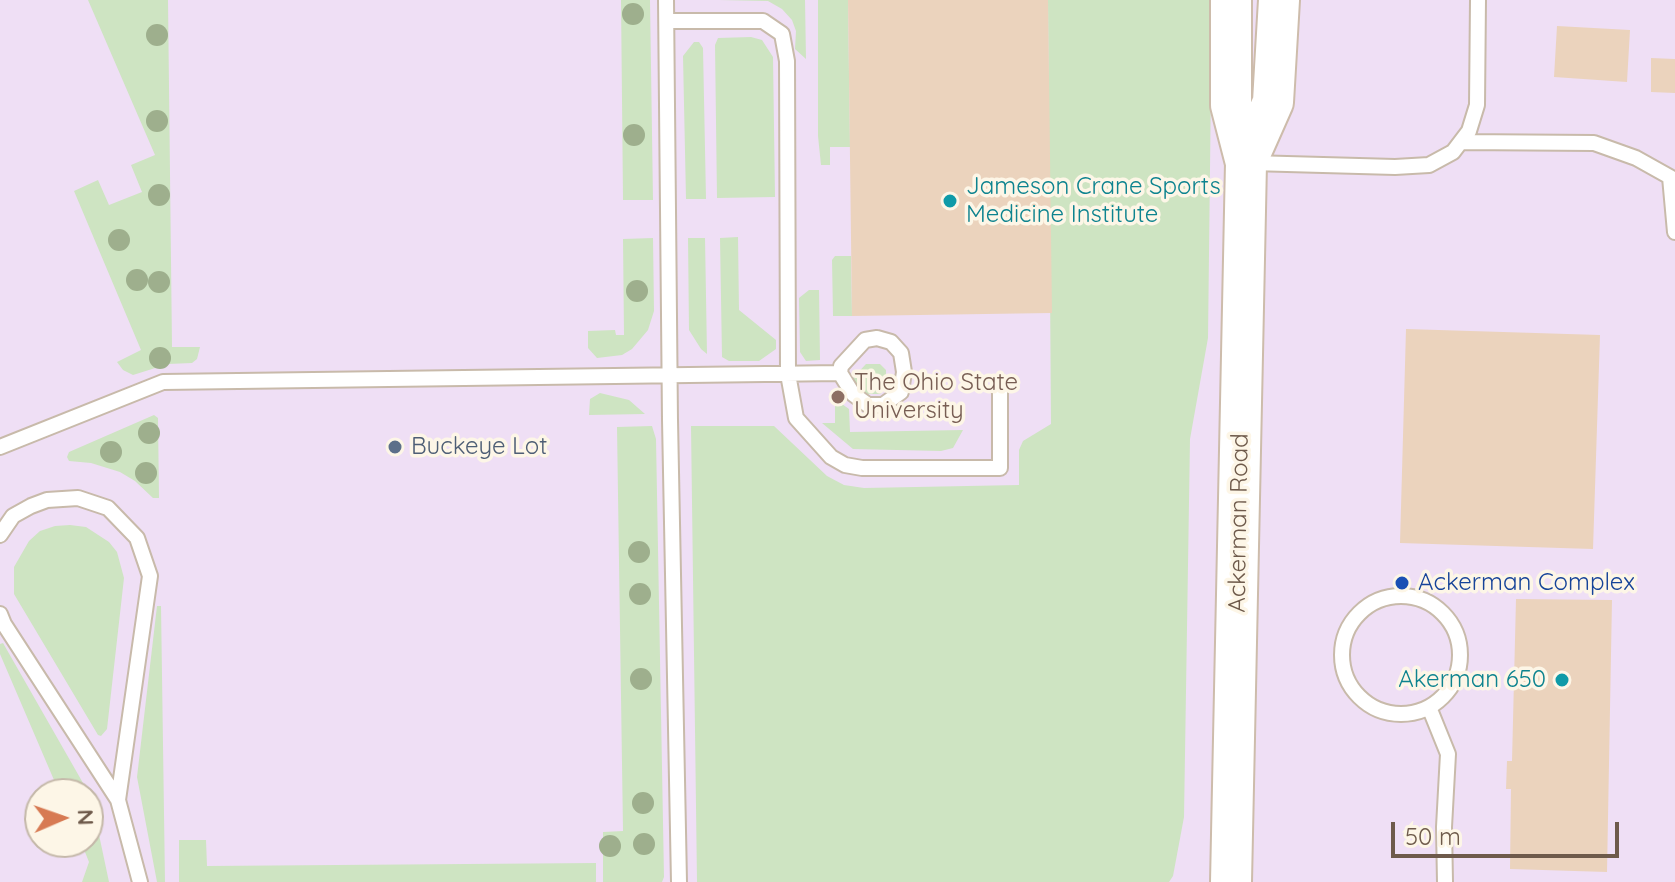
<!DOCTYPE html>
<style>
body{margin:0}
#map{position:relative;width:1675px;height:882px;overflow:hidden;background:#f9f2e2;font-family:Quicksand,sans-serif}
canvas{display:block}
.north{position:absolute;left:24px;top:778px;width:80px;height:80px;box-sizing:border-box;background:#fdf6e7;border:2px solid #c4b8a9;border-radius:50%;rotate:88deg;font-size:22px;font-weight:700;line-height:32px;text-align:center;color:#6e5a4b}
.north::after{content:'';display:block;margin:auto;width:28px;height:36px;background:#d77a53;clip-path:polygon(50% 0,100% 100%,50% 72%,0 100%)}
.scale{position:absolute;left:1391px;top:822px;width:228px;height:36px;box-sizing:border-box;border:4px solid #6e5a4b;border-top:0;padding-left:10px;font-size:24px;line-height:28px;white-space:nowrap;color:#6e5a4b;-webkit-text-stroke:6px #fdf6e7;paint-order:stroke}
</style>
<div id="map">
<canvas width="1675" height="882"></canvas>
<div class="north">N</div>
<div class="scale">50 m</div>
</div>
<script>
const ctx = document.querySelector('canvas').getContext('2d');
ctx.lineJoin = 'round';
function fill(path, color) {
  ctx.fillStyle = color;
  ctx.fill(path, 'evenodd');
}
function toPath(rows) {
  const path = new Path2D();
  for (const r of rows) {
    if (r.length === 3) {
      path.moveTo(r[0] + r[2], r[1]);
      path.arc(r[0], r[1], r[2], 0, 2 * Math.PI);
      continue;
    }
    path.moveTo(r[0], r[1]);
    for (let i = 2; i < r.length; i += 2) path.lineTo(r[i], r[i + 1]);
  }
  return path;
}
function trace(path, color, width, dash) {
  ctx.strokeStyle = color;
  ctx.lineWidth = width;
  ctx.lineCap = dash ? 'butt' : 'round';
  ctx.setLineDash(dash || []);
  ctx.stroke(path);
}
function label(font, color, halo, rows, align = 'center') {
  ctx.font = font + ' Quicksand,sans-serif';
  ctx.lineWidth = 7;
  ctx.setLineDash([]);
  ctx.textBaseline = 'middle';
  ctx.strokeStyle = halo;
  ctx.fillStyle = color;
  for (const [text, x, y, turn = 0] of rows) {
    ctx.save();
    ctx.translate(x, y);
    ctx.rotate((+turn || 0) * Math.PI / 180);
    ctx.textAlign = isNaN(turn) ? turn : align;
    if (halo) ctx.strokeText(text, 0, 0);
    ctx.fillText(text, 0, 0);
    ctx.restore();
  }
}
fill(toPath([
 [0,0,1675,0,1675,882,0,882],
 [40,794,88,794,88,842,40,842]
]), '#efdff5');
fill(toPath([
 [88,0,168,0,172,347,200,347,197,359,192,363,168,364,133,375,123,370,117,362,141,350,74,191,98,180,109,205,142,192,131,165,155,155],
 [621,0,650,0,653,200,623,200],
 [719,0,805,0,806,59,795,49,796,31,792,20,782,9,768,1],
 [818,0,848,0,850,147,830,147,830,165,821,165,818,136],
 [1048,0,1212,0,1208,338,1190,439,1184,817,1173,876,1169,882,697,882,691,426,774,426,827,476,844,485,864,488,1019,485,1019,450,1023,441,1051,424],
 [751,37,762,40,773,57,775,197,717,198,715,45,718,38],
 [694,42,699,42,703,48,706,199,686,199,683,56],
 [738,237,739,310,776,340,776,349,759,361,729,361,722,357,720,238],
 [653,238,654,311,648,330,632,349,622,355,597,358,588,348,588,331,615,330,616,335,624,335,623,239],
 [688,238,705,238,707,354,701,349,689,330],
 [835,256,851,256,852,316,833,316,832,260],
 [809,290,819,290,820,360,806,361,800,352,799,298],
 [866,364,880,364,886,370,886,388,880,394,866,394,852,379],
 [600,393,629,400,645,414,589,415,590,399],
 [835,399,849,409,850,432,963,430,953,448,941,451,853,449,822,423,835,423],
 [154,415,158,418,159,498,153,498,135,481,120,472,91,463,69,461,67,457,69,452],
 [652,426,656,439,664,877,662,882,603,882,603,832,623,831,617,427],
 [70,525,86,527,109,542,117,552,124,578,107,729,101,736,98,735,14,594,14,567,29,541,40,531,55,526],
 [157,606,161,606,165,882,157,882,137,777],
 [3,643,91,797,109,882,82,882,89,862,81,842,88,842,88,794,60,794,0,654,0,644],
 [179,840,206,840,207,866,596,863,596,882,179,882]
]), '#cee4c2');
fill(toPath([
 [848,0,1048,0,1052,313,852,316],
 [1557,26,1630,30,1627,82,1554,77],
 [1651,58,1675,59,1675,93,1651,92],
 [1406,329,1600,335,1593,549,1400,543],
 [1516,599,1612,600,1607,872,1510,869,1511,789,1506,789,1507,761,1512,761]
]), '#ebd3bd');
const lane = toPath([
 [666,0,670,420,679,882],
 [667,21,763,21,782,34,787,61,788,374,796,418,831,457,845,465,862,468,1000,468,1000,391],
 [1461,142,1594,143,1636,158,1670,177,1675,232],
 [1251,163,1395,167,1429,165,1453,152,1469,131,1477,105,1478,0],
 [877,338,891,342,901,353,904,372,901,392,883,405,868,405,853,394,840,373,841,366,865,340,877,338],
 [0,447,163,382,840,373],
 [0,535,13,516,31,506,47,500,78,498,108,508,137,538,150,576,118,800],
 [1401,655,59],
 [0,614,4,624,118,800,140,882],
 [1429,707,1448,754,1444,827,1445,882]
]);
const secondary = toPath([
 [1231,0,1231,105,1246,163,1231,882],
 [1246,163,1273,102,1279,0]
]);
trace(lane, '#c8baaa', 18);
trace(secondary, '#cdbcab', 44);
trace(lane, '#fff', 14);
trace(secondary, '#fff', 40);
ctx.fillStyle = '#9eaf8d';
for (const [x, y] of [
 [633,14],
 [157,35],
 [157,121],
 [634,135],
 [159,195],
 [119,240],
 [137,280],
 [159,282],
 [637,291],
 [160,358],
 [149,433],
 [111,452],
 [146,473],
 [639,552],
 [640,594],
 [641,679],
 [643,803],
 [644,844],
 [610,846]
]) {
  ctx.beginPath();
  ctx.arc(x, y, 11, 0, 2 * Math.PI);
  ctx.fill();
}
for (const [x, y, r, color] of [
 [950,201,8,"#0f9aa8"],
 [838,397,8,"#8d6e63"],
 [395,447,8,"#5c6f8a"],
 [1402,583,8,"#1a4fb4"],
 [1562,680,8,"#0f9aa8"]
]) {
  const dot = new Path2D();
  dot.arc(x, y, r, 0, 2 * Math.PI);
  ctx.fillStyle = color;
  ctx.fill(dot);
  trace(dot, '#fdf6e7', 3);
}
label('24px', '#0d838f', '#fdf6e7', [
 ["Jameson Crane Sports",966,187],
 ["Medicine Institute",966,215],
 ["Akerman 650",1546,680,"right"]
], 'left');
label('24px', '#785e54', '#fdf6e7', [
 ["The Ohio State",854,383],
 ["University",854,411]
], 'left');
label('24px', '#4e5e75', '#fdf6e7', [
 ["Buckeye Lot",411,447]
], 'left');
label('24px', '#6e5a4b', '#fdf6e7', [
 ["Ackerman Road",1239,523,-89]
]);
label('24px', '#164399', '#fdf6e7', [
 ["Ackerman Complex",1418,583]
], 'left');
</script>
